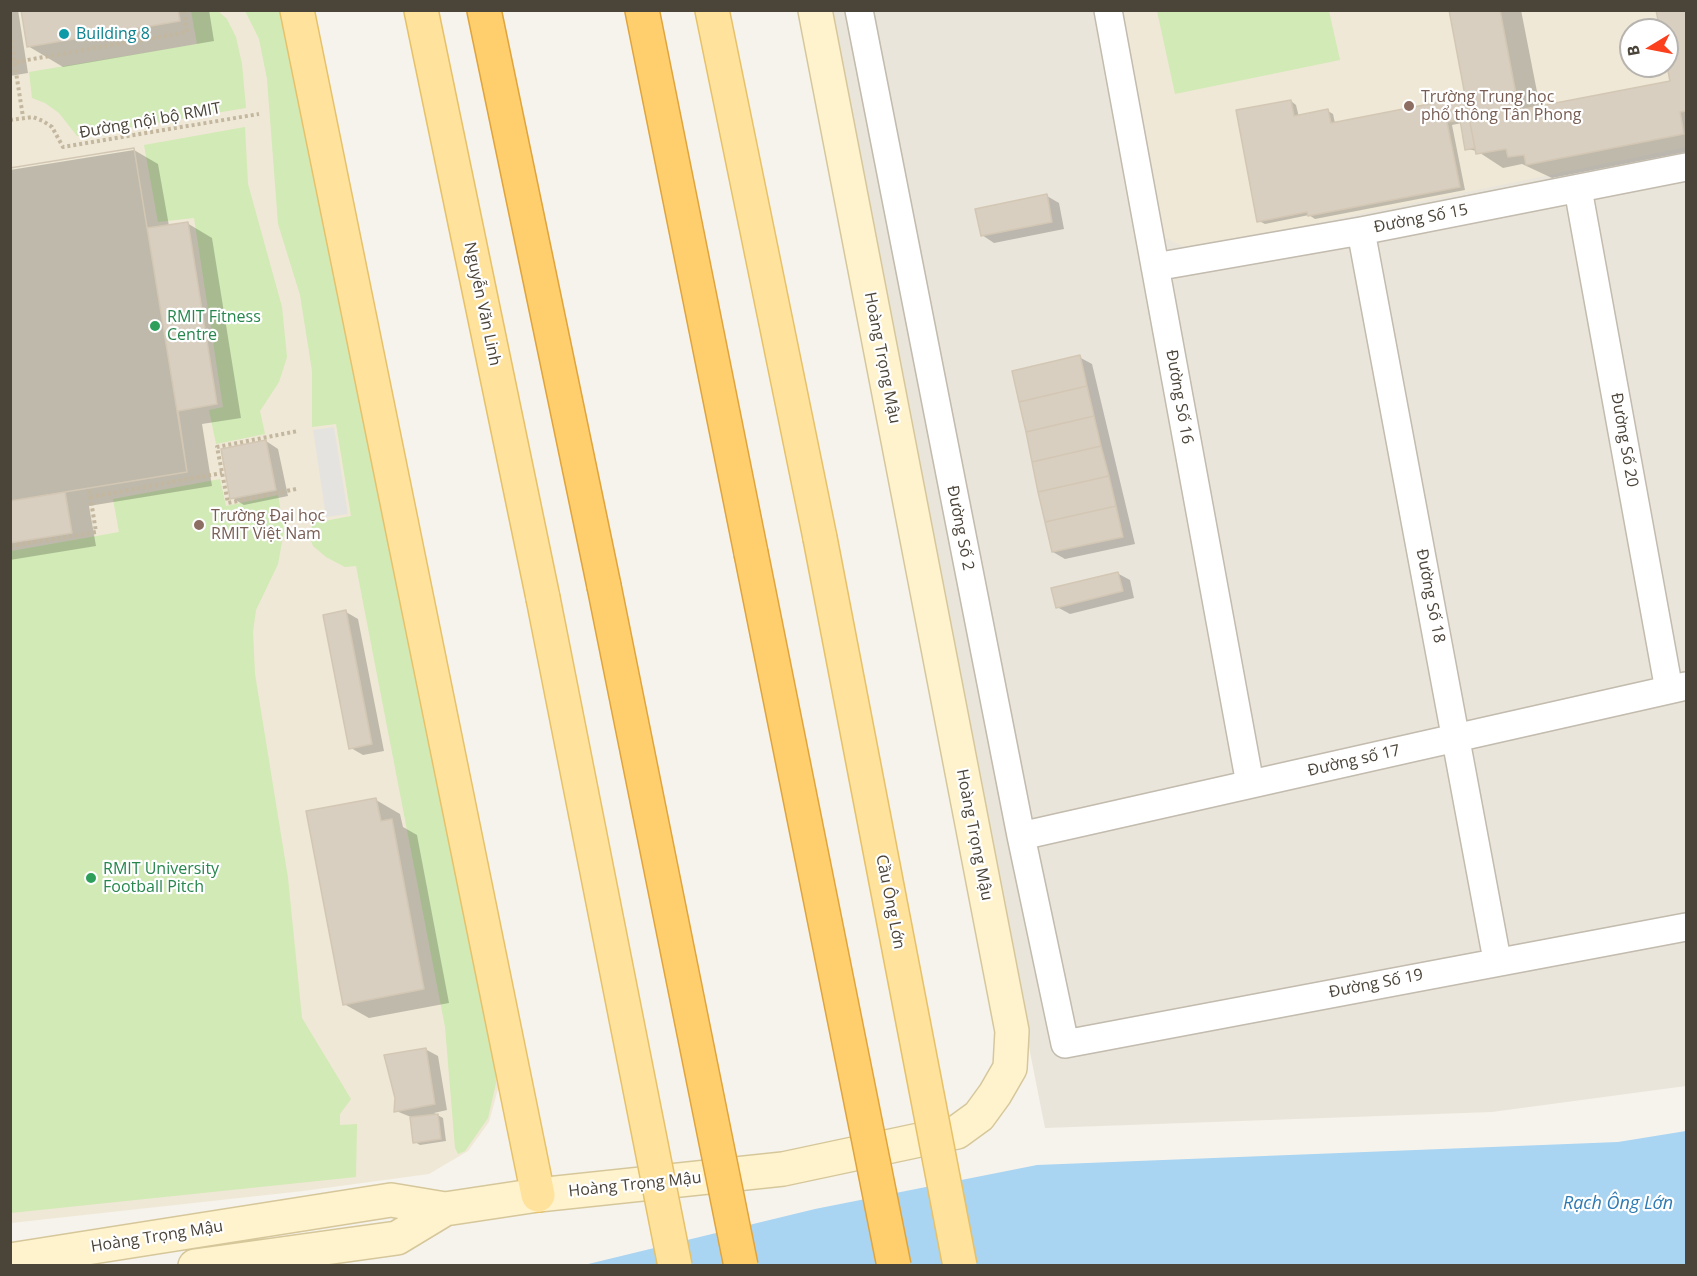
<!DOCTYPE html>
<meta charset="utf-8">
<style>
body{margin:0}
#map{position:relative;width:1697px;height:1276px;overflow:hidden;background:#f6f3ec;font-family:"Open Sans",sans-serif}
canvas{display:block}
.frame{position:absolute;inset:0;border:12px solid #4b4439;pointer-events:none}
.north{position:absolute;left:1619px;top:18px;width:60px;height:60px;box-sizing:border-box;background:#fff;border:2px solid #b7b4b0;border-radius:50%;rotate:260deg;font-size:16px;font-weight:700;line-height:24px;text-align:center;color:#4b4439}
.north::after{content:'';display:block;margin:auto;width:21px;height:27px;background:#fc3f1d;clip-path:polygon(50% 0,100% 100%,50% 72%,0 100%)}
</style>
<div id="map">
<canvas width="1697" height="1276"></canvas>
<div class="frame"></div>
<div class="north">B</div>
</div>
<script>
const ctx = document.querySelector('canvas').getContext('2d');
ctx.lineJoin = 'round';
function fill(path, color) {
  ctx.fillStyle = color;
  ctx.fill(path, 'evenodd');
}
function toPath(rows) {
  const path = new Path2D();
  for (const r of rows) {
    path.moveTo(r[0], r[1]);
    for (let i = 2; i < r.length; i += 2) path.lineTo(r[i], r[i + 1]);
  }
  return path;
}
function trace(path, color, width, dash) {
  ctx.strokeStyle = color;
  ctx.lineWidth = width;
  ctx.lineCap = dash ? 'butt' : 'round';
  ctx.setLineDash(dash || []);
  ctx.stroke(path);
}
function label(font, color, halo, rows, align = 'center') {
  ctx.font = font + ' "Open Sans",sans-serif';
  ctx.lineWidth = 4.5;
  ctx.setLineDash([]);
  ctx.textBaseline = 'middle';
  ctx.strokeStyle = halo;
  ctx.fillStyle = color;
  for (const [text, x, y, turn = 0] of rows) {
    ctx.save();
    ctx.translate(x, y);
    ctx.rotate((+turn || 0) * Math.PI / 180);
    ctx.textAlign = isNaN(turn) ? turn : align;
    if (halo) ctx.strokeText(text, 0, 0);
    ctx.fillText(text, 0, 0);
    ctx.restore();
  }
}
fill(toPath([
 [824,11,1686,11,1686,1086,1492,1112,1045,1128],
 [1631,30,1667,30,1667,66,1631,66]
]), '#eae5da');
fill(toPath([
 [10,11,283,11,500,1082,489,1122,468,1151,429,1174,303,1191,11,1223],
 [1112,11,1686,11,1686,147,1189,249,1157,234],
 [1631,30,1667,30,1667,66,1631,66]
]), '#efe8d6');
fill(toPath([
 [191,11,218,11,227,19,236,37,242,64,246,108,77,136,59,113,45,103,32,98,29,72,197,44],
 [245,11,281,11,495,1069,496,1083,488,1118,465,1151,458,1154,455,1148,445,1027,356,566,345,567,326,557,313,546,308,533,314,523,351,516,336,424,312,427,312,371,300,295,278,224,267,79,259,39],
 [1157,11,1329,11,1340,60,1175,94],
 [245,127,248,184,282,307,287,357,279,382,260,411,265,434,216,444,209,410,223,407,194,218,158,222,144,145],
 [220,479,226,506,278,495,284,531,278,564,256,610,253,632,255,674,288,878,302,1018,351,1099,340,1114,340,1125,357,1124,356,1177,11,1213,11,551,119,532,113,499]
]), '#d2eab5');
fill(toPath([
 [334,427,348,514,326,517,313,430]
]), '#e5e3e0');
fill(toPath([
 [1686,1131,1686,1265,580,1266,815,1209,1037,1165,1618,1142]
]), '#a9d4f2');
fill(toPath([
 [10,10,18,10,28,73,10,76],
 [22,10,209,10,214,41,63,67,28,46],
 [1450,10,1521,10,1540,107,1671,82,1667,60,1667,30,1661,30,1657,10,1686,10,1686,152,1552,178,1522,164,1503,168,1477,151,1467,149,1462,123,1452,125,1465,190,1315,219,1309,215,1265,224,1259,221,1291,101,1296,105,1299,117,1328,111,1333,114,1335,123,1467,98],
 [134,150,158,164,169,226,187,223,212,238,241,418,202,424,212,486,89,506,96,546,10,560,10,170],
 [1047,196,1059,203,1064,229,994,243,982,235],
 [1079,357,1092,364,1135,544,1065,559,1053,552],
 [266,441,278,449,288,496,244,505,232,498],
 [1117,573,1130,580,1134,598,1070,614,1057,607],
 [346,612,358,619,384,751,363,755,351,748],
 [376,800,400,814,403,827,417,835,449,1003,369,1018,344,1004],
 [425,1049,438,1056,447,1110,434,1113,443,1118,446,1141,420,1145,415,1142,411,1117,396,1111]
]), '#0003');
const building = toPath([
 [21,10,178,10,180,21,27,47,21,10],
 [1449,10,1500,10,1519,110,1670,81,1667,66,1667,30,1660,30,1656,10,1686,10,1686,111,1680,112,1684,134,1526,165,1524,155,1508,157,1506,149,1476,154,1449,10],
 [1465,97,1475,148,1465,150,1460,120,1447,122,1460,187,1308,216,1307,212,1257,222,1236,110,1291,100,1294,116,1328,109,1331,123,1465,97],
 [134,148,147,228,188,222,217,404,178,411,187,472,65,492,72,533,10,543,10,168,134,148],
 [134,148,187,472,10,501,10,168,134,148],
 [1047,194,1052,222,981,236,975,209,1047,194],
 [1080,355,1087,386,1019,402,1012,371,1080,355],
 [1087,386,1094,416,1026,432,1019,402,1087,386],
 [1094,416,1101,446,1032,462,1026,432,1094,416],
 [266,440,276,490,230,499,221,449,266,440],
 [1101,446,1109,476,1038,492,1032,462,1101,446],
 [1109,476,1116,506,1045,522,1038,492,1109,476],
 [1116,506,1123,537,1052,552,1045,522,1116,506],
 [1118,572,1123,591,1056,608,1051,588,1118,572],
 [346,610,372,744,349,749,323,615,346,610],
 [376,798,381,821,392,819,424,989,343,1005,306,811,376,798],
 [426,1048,435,1104,394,1112,395,1098,384,1055,426,1048],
 [438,1114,441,1139,413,1143,410,1117,438,1114]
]);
fill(building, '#d8cfc1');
trace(building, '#d3c7b4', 1.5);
const street = toPath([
 [859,10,1021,836,1065,1044,1686,927],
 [1108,10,1250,784],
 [1578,189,1669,690],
 [1361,231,1497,960],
 [1155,267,1361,231,1686,167],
 [1021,836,1686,686]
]);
const secondary = toPath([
 [10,1260,391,1200,445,1209,538,1195,783,1169,957,1132,979,1116,995,1094,1010,1068,1012,1031,815,10],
 [195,1266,397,1238,445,1209]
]);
const primary = toPath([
 [297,10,538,1195],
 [421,10,543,598],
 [712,10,820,538]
]);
const highway = toPath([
 [484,10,604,586],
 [642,10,751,553]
]);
trace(street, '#c2bbae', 30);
trace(secondary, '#d6c79b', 36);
trace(primary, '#e6c16a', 36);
trace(highway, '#e0a43c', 36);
trace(toPath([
 [10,34,23,117],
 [10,63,187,32,184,10],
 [10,120,33,117,43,121,52,127,63,147,259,114],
 [296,489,228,503,217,447,298,431],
 [90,497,222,473],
 [10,546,96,532,89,488]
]), '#c4b79f', 4, [3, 3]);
trace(street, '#fff', 27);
trace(secondary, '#fff3cd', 33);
trace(primary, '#ffe39c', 33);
trace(highway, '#ffcf6e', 33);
const primaryBridge = toPath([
 [820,538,960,1266],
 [543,598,675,1266]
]);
const highwayBridge = toPath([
 [751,553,894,1266],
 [604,586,741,1266]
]);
trace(primaryBridge, '#e6c16a', 36, []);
trace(highwayBridge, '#e0a43c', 36, []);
trace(primaryBridge, '#ffe39c', 33);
trace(highwayBridge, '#ffcf6e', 33);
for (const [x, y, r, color] of [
 [64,34,6,"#0f9aa8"],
 [1409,106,6,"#8d6e63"],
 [155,326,6,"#2e9e5b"],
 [199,525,6,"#8d6e63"],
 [91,878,6,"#2e9e5b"]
]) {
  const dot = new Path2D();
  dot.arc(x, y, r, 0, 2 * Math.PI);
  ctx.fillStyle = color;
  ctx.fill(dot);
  trace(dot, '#fff', 2);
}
label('16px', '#0d838f', '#fff', [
 ["Building 8",76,34]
], 'left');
label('16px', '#785e54', '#fff', [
 ["Trường Trung học",1421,97],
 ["phổ thông Tân Phong",1421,115],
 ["Trường Đại học",211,516],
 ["RMIT Việt Nam",211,534]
], 'left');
label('16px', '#4b4439', '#fff', [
 ["Đường nội bộ RMIT",150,121,-10],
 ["Đường Số 15",1421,219,-11],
 ["Nguyễn Văn Linh",482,304,78],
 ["Hoàng Trọng Mậu",882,358,79],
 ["Đường Số 16",1179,397,80],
 ["Đường Số 20",1624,440,80],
 ["Đường Số 2",960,528,79],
 ["Đường Số 18",1430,596,79],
 ["Đường số 17",1354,761,-13],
 ["Hoàng Trọng Mậu",974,835,79],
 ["Cầu Ông Lớn",890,902,79],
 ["Đường Số 19",1376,984,-11],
 ["Hoàng Trọng Mậu",635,1185,-6],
 ["Hoàng Trọng Mậu",157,1237,-9]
]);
label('16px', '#27864d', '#fff', [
 ["RMIT Fitness",167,317],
 ["Centre",167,335],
 ["RMIT University",103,869],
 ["Football Pitch",103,887]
], 'left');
label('italic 18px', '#2e7ab2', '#fff', [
 ["Rạch Ông Lớn",1618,1204]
]);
</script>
